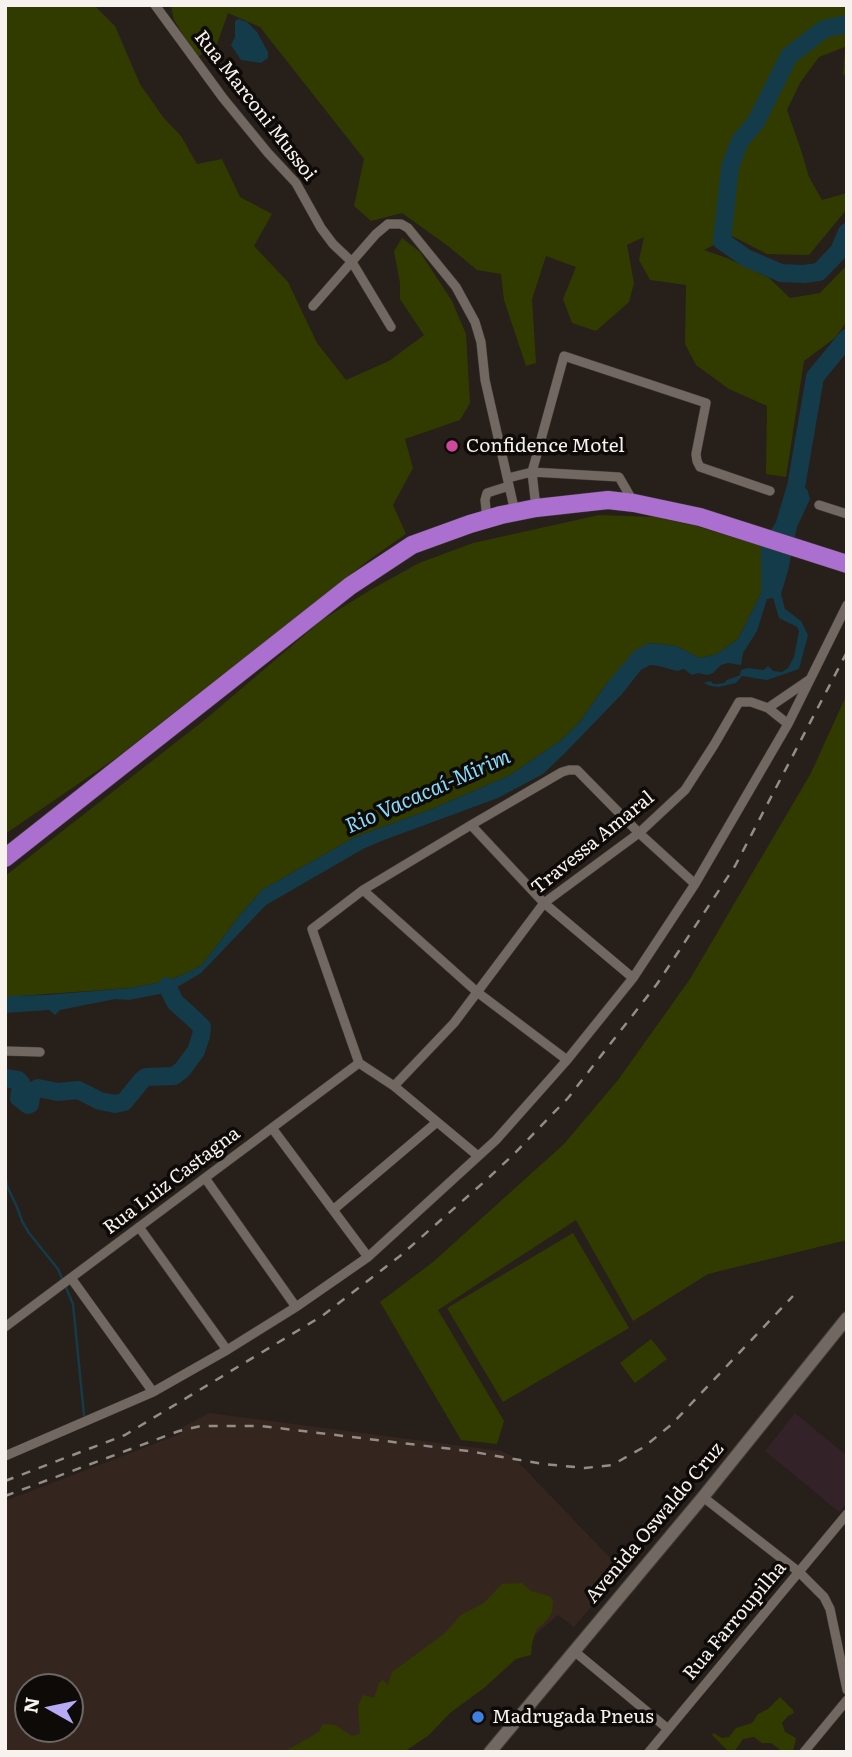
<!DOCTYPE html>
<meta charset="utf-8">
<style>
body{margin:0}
#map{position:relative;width:852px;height:1757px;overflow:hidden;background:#271f1a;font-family:Literata,serif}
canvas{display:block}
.frame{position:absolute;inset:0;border:7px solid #f8f2ef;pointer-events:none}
.north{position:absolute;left:14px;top:1673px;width:70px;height:70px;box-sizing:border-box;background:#0d0a08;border:2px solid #6b6764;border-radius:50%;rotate:279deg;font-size:19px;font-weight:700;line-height:28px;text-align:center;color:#f8f2ef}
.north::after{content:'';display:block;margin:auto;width:24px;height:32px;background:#b7abf8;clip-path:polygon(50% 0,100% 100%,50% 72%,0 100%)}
</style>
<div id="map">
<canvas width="852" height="1757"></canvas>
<div class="frame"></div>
<div class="north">N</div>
</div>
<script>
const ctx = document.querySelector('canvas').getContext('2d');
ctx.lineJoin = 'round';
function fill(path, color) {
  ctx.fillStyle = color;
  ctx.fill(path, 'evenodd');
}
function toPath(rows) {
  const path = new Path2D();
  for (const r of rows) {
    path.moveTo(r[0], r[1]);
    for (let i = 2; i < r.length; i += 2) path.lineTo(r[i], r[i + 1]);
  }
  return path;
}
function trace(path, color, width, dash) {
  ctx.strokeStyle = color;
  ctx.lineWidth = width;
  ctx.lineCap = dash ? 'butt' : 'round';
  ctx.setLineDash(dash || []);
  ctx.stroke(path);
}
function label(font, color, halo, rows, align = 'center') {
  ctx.font = font + ' Literata,serif';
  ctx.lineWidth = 7;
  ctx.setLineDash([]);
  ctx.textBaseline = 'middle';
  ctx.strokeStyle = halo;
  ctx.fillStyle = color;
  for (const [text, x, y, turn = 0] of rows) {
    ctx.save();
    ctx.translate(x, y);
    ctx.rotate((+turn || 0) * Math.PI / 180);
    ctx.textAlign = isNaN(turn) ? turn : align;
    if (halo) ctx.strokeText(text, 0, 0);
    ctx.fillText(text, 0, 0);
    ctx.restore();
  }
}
fill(toPath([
 [209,1413,501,1451,510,1455,518,1462,622,1570,574,1627,558,1615,398,1752,5,1752,5,1501,180,1434,181,1428],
 [28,1687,70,1687,70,1729,28,1729]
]), '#34261f');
fill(toPath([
 [795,1413,847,1456,847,1503,839,1512,765,1451]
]), '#342229');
fill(toPath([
 [5,5,94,5,115,26,140,84,163,117,181,136,197,164,222,159,240,197,272,214,254,246,288,282,317,343,346,380,389,361,424,335,400,299,400,283,394,251,402,238,420,252,452,301,466,334,470,403,460,420,405,439,413,468,393,505,406,534,369,560,116,758,5,834],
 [171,5,847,5,847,72,843,76,845,47,819,57,800,83,787,110,801,150,809,177,822,200,847,193,847,209,809,255,767,254,732,236,704,250,727,258,769,278,790,298,820,293,847,265,847,321,835,338,804,361,786,477,766,474,767,406,729,389,696,365,685,344,686,285,650,280,639,260,644,237,627,245,634,283,629,302,596,331,572,323,563,299,576,267,546,256,532,299,536,363,526,366,504,300,501,274,477,270,448,246,402,213,371,221,354,206,364,159,260,27,228,13,216,47,197,57,174,20],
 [599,515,654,517,696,526,761,546,761,593,738,639,717,654,700,658,676,646,649,643,607,683,579,723,560,741,510,775,432,809,355,837,262,890,240,915,202,965,193,970,168,981,130,988,5,997,5,876,207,718,322,620,372,589,419,563,473,543],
 [847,694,847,1240,708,1274,633,1321,576,1220,438,1310,504,1421,497,1444,461,1440,380,1302,433,1262,564,1144,618,1080,690,979,811,773],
 [573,1233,629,1328,503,1402,447,1308],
 [651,1339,667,1359,635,1383,620,1363],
 [522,1583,531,1591,549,1596,553,1600,552,1612,547,1620,536,1630,532,1644,531,1655,516,1659,484,1688,450,1713,429,1735,404,1752,284,1752,319,1732,323,1724,335,1725,352,1736,360,1734,358,1706,363,1695,374,1698,379,1683,383,1680,388,1685,392,1672,444,1634,461,1615,484,1603,502,1584],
 [780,1697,793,1710,794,1713,788,1716,782,1723,785,1732,796,1738,793,1752,783,1752,771,1743,762,1743,754,1737,743,1739,734,1752,729,1752,712,1735,714,1733,722,1738,729,1737,736,1728,752,1723,758,1714,768,1709]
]), '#313b00');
fill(toPath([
 [239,19,247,22,257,32,268,52,268,58,261,63,241,60,231,45,235,37,235,22,236,20],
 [787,485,807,489,810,499,797,527,788,571,781,594,785,609,801,621,808,635,799,669,767,680,742,676,736,683,719,687,710,686,704,683,710,681,714,684,724,683,727,680,740,675,741,670,748,668,764,670,768,666,773,671,782,672,788,668,794,657,799,631,797,627,779,618,773,598,767,599,757,631,743,653,741,665,728,663,721,665,713,673,707,675,698,673,692,675,684,669,677,671,659,666,650,665,641,670,622,694,565,753,543,774,498,798,384,840,363,849,266,905,201,973,174,989,173,996,165,993,129,1000,115,999,60,1010,55,1015,49,1010,5,1013,5,997,9,996,46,995,130,988,168,981,193,970,202,965,240,915,262,890,355,837,432,809,510,775,560,741,579,723,607,683,634,651,649,643,676,646,700,658,717,654,738,639,761,593,761,546,776,522]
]), '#143b49');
trace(toPath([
 [5,1173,7,1186,17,1207,22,1221,29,1233,58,1269,73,1304,84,1415]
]), '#143b49', 2.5);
trace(toPath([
 [847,24,824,29,789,56,756,122,740,141,730,167,722,241,746,258,781,273,804,274,819,272,839,251,847,232],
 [790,510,796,487,815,377,847,338],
 [5,1078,18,1080,21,1083,19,1098,28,1105,30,1104,32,1091,38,1088,58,1092,78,1090,100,1101,115,1104,124,1102,142,1080,146,1077,174,1076,182,1070,196,1051,201,1036,202,1027,196,1021,175,1002,167,986]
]), '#143b49', 18);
const street = toPath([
 [155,5,223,98,268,153,296,183,321,228,333,244,352,262,391,327],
 [313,306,376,234,388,224,401,224,408,228,456,287,475,322,481,342,485,380,515,512],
 [508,478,532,472,619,477,634,503],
 [819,505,847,514],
 [536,508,532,472,564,356,706,403,696,454,697,461,700,467,770,491],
 [487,519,485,500,487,493,509,486],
 [768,708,809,680],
 [471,825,544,903,633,978],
 [363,890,477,992,567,1060],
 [5,1051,40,1052],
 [394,1086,454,1023,544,903,639,833,685,790,714,745,739,702,751,702,768,708,788,724],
 [272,1128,368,1257],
 [478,1156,394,1086,359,1063,312,929,363,890,471,825,562,772,569,770,577,770,639,833,695,884],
 [205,1178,296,1307],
 [333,1210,437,1122],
 [139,1227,227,1350],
 [71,1278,153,1392],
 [5,1327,359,1063],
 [5,1456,153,1392,227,1350,296,1307,368,1257,496,1140,567,1060,633,978,695,884,788,724,847,605],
 [703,1497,799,1572,824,1597,830,1609,847,1690],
 [574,1651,668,1729],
 [649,1752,847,1514],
 [804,1752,847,1700]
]);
const secondary = toPath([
 [490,1752,703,1497,847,1318]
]);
const highway = toPath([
 [5,858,350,586,412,545,470,524,501,515,536,508,608,500,634,503,700,517,847,564]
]);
trace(street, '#433c38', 10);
trace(secondary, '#433c38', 14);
trace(highway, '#433c38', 19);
trace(street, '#726862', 9);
trace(secondary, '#726862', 12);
trace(highway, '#ab70cf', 18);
trace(toPath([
 [5,1481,125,1435,322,1316,400,1256,484,1182,514,1154,568,1098,657,984,735,866,847,652],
 [5,1496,179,1431,201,1426,261,1426,468,1451,543,1464,585,1468,612,1465,644,1447,672,1424,793,1296]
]), '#938c88', 2.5, [9, 9]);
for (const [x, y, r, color] of [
 [452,446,7,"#d1479c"],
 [478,1717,7,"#3f7fe0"]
]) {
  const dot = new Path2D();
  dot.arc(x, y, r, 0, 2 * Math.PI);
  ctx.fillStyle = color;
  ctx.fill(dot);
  trace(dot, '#0d0a08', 2.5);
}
label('19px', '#f8f2ef', '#0d0a08', [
 ["Rua Marconi Mussoi",255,106,52],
 ["Travessa Amaral",593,843,-39],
 ["Rua Luiz Castagna",172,1181,-37],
 ["Avenida Oswaldo Cruz",655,1523,-50],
 ["Rua Farroupilha",735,1621,-50]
]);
label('19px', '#f8f2ef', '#0d0a08', [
 ["Confidence Motel",466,446],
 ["Madrugada Pneus",492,1717]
], 'left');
label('italic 21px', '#87dafb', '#0d0a08', [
 ["Rio Vacacaí-Mirim",428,792,-24]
]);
</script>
